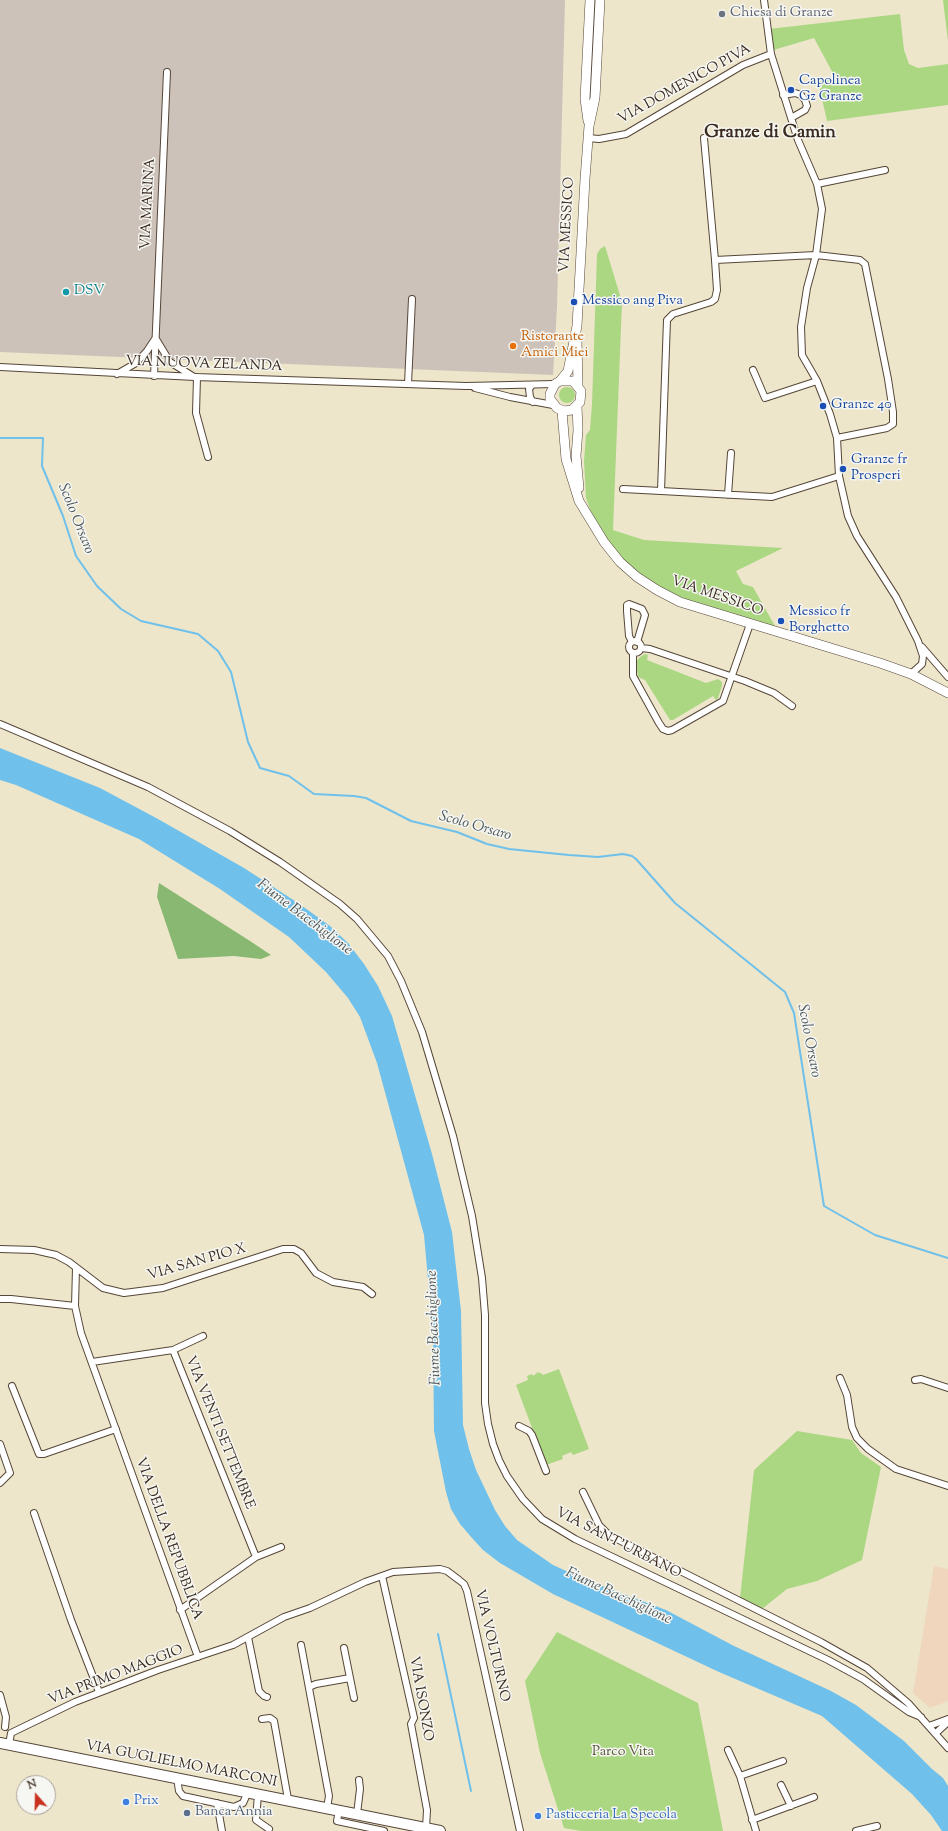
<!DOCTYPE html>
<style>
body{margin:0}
#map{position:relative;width:948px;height:1831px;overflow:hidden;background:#ede6cb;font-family:"Sorts Mill Goudy",serif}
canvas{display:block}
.north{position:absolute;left:16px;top:1775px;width:40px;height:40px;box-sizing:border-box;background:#f6f6f2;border:1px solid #aba49d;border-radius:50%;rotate:340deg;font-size:11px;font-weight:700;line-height:16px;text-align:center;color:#3b2a1e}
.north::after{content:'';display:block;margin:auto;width:14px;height:18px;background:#c8321e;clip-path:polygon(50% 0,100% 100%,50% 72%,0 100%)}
</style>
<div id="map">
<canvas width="948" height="1831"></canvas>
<div class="north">N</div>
</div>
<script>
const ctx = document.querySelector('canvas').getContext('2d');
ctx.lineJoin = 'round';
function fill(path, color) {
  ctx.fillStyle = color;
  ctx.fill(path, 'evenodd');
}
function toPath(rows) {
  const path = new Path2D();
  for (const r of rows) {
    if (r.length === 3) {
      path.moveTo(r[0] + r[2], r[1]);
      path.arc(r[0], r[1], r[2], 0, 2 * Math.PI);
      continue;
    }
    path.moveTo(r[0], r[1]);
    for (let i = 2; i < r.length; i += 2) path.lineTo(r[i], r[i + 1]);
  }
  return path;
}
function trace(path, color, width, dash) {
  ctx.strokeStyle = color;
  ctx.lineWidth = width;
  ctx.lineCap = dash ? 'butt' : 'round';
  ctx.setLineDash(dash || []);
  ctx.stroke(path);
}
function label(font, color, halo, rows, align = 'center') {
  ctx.font = font + ' "Sorts Mill Goudy",serif';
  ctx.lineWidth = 3;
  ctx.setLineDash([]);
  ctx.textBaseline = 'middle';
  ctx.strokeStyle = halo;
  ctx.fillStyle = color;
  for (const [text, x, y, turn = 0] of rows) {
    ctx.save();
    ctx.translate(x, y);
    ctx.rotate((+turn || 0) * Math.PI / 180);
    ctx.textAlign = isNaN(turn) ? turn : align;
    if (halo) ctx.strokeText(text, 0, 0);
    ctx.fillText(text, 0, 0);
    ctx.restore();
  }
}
fill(toPath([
 [934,1566,948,1569,948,1701,930,1708,913,1693]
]), '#efd6bc');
fill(toPath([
 [0,0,565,0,557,308,553,375,0,352]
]), '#cdc2b9');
fill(toPath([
 [943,0,948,0,948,41],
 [900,14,904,50,909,64,918,68,948,64,948,105,827,121,818,81,835,77,814,38,770,51,769,29],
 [605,246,622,302,613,530,644,540,783,548,736,571,743,584,753,587,780,635,749,627,634,577,602,543,586,498,584,461,586,435,590,430,592,404,597,254,600,249],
 [567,395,8],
 [645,654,648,655,647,660,706,683,718,679,722,682,722,686,718,698,716,700,713,696,673,720,670,720,645,680,638,677,636,662,640,657],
 [559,1369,589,1449,573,1455,571,1452,562,1456,563,1459,546,1465,516,1385,528,1380,527,1376,532,1374,533,1376,538,1372,539,1373,541,1373,543,1375],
 [797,1431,852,1440,861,1453,881,1467,862,1560,817,1581,787,1589,762,1609,740,1598,754,1470],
 [557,1632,698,1703,723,1831,581,1831,564,1828,540,1753,525,1681]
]), '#abd783');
fill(toPath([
 [159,883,250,941,271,955,261,959,234,956,178,959,157,897]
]), '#88b871');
fill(toPath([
 [0,748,100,788,158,819,244,868,298,903,330,926,348,943,364,964,378,986,392,1016,432,1154,452,1232,457,1276,461,1311,463,1425,469,1449,476,1470,495,1510,505,1526,517,1540,553,1565,586,1580,666,1610,734,1646,831,1691,856,1705,904,1741,932,1769,943,1778,948,1786,948,1831,942,1831,931,1815,912,1794,822,1716,719,1672,553,1594,500,1563,483,1550,472,1538,460,1524,451,1509,446,1492,434,1431,433,1335,424,1235,377,1063,360,1017,348,998,326,972,289,937,220,889,139,839,16,785,0,780]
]), '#6fc0ea');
trace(toPath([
 [0,438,43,438,42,466,63,516,76,556,97,586,121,609,141,621,198,634,218,651,231,672,248,742,260,768,289,776,314,794,354,796,366,798,411,821,457,832,487,844,509,849,569,855,598,857,623,854,632,856,636,859,675,903,785,992,794,1013,824,1206,875,1235,948,1258],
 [438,1634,471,1791]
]), '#6fc0ea', 2);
const street = toPath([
 [764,0,771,54,798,140,817,184,822,209,816,255,807,288,801,327,802,355,817,381,830,414,837,438,839,476,848,516,857,536,896,597,918,641,923,656,922,664,911,674],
 [783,95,795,93,801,95,805,100,807,106,805,110,791,118],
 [588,138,599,139,626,134,743,65,771,54],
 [704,138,715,260,816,255,860,260,865,264,888,379,893,412,893,424,887,428,837,438],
 [817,184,885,170],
 [715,260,717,290,715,299,711,302,673,314,667,320,661,491,772,497,839,476],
 [156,339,170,362,194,377],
 [0,367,195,377,466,386,555,384],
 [753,370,765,398,817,381],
 [117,374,136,363,147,351,155,339],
 [154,376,167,72],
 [197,377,196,413,208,457],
 [408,384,412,299],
 [532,385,529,389,530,397,533,402],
 [475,388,510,397,553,405],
 [623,489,661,491],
 [728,495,731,453],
 [635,647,6],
 [632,642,629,636,627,611,627,605,629,604,642,609,645,615,637,642],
 [922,647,948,677],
 [641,648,650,649,745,681,774,693,792,706],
 [633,653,633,676,659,723,663,729,668,731,672,730,723,701,750,624],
 [0,724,148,787,230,831,280,862,340,904,357,919,388,956,401,981,422,1032,453,1136,472,1216,482,1278,485,1315,485,1403,488,1424,493,1444,499,1460,507,1476,523,1499,542,1519,575,1539,828,1660,863,1679,909,1712,921,1717],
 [0,1249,34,1250,56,1255,69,1262,103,1288,124,1293,163,1288,283,1249,294,1249,301,1253,316,1273,333,1282,363,1287,372,1294],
 [76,1268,75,1306,81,1333,198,1657],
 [0,1299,11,1299,75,1306],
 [173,1350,256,1557,180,1610],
 [92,1362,173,1350,203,1336],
 [840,1378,847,1395,852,1427,857,1438,868,1449,896,1469,948,1486],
 [915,1380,921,1379,948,1388],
 [12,1386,39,1454,44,1454,116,1429],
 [519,1426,529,1431,532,1435,546,1471],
 [0,1444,10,1473,0,1483],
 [583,1492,599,1525,609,1535,821,1642,867,1668,908,1703,948,1748],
 [34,1513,71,1620,99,1692],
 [256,1557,281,1547],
 [382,1576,414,1718,411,1724,427,1810,426,1828],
 [248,1637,259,1691,264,1696,267,1697],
 [301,1645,329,1796,327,1808],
 [350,1678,354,1698],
 [309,1687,316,1684,350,1678,344,1648],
 [0,1695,6,1717,5,1727],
 [262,1719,270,1718,274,1721,288,1799],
 [929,1726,948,1719],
 [936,1733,948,1722],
 [9,1745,11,1733,75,1702,158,1670,233,1645,284,1617,310,1608,365,1582,393,1572,440,1569,447,1571,459,1580,464,1584,467,1591,520,1831],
 [728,1750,740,1776,756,1831],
 [740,1776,783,1761],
 [177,1778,179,1791,183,1796,234,1807,243,1803,248,1792],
 [781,1785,791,1806],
 [258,1794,256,1820,269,1829],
 [217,1803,222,1831],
 [339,1810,337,1821,384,1831],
 [357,1814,360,1789,359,1780],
 [752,1820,814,1797],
 [856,1831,877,1826]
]);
const secondary = toPath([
 [588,121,585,99,590,0],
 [577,340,578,386],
 [560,381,573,381,581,391,580,402,572,410,564,411,557,408,550,399,550,394,555,384,560,381,568,371,577,326,585,179,589,126,595,98,600,0],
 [577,406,578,430,576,456,579,488],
 [562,411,566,459,579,501,604,542,620,562,637,577,657,590,680,602,880,663,911,674,948,693]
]);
const primary = toPath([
 [0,1743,440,1831]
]);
trace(street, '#564638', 8);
trace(secondary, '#564638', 10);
trace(primary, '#564638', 12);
trace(street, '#fff', 6);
trace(secondary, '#fff', 9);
trace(primary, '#fff', 10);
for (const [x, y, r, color] of [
 [722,14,4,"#6b7280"],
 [791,90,4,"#1a4fb4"],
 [66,292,4,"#0f9aa8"],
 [574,302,4,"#1a4fb4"],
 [513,346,4,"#e8710a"],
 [823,406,4,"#1a4fb4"],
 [843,469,4,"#1a4fb4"],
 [781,621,4,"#1a4fb4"],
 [126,1802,4,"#3f7fe0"],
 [187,1813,4,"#5c6f8a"],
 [538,1816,4,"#3f7fe0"]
]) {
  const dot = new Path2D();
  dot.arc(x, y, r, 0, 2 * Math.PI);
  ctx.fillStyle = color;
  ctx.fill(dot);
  trace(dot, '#f6f6f2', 1.5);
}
label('14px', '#5b616d', '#f6f6f2', [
 ["Chiesa di Granze",730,14]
], 'left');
label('14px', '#164399', '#f6f6f2', [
 ["Capolinea",799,82],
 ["Gz Granze",799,98],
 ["Messico ang Piva",582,302],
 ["Granze 40",831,406],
 ["Granze fr",851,461],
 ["Prosperi",851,477],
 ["Messico fr",789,613],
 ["Borghetto",789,629]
], 'left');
label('14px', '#3b2a1e', '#f6f6f2', [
 ["VIA DOMENICO PIVA",685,85,-29],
 ["VIA MARINA",149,204,-87],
 ["VIA MESSICO",568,225,-87],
 ["VIA NUOVA ZELANDA",204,365,2],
 ["VIA MESSICO",717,597,19],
 ["VIA SAN PIO X",197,1263,-16],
 ["VIA VENTI SETTEMBRE",219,1433,68],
 ["VIA DELLA REPUBBLICA",168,1539,70],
 ["VIA SANT'URBANO",618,1544,27],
 ["VIA VOLTURNO",491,1646,77],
 ["VIA PRIMO MAGGIO",116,1676,-21],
 ["VIA ISONZO",420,1699,80],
 ["VIA GUGLIELMO MARCONI",181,1765,11]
]);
label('14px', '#0d838f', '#f6f6f2', [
 ["DSV",74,292]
], 'left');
label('14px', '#c56008', '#f6f6f2', [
 ["Ristorante",521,338],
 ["Amici Miei",521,354]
], 'left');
label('14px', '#575537', '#f6f6f2', [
 ["Parco Vita",623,1753]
]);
label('14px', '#366cbe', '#f6f6f2', [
 ["Prix",134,1802],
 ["Pasticceria La Specola",546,1816]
], 'left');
label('14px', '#4e5e75', '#f6f6f2', [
 ["Banca Annia",195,1813]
], 'left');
label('italic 15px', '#4b575b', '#f6f6f2', [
 ["Scolo Orsaro",75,519,68],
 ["Scolo Orsaro",475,827,16],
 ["Fiume Bacchiglione",304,918,37],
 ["Scolo Orsaro",808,1041,79],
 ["Fiume Bacchiglione",435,1328,-92],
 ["Fiume Bacchiglione",618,1597,25]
]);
label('bold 18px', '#3b2a1e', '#f6f6f2', [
 ["Granze di Camin",770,134]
]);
</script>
